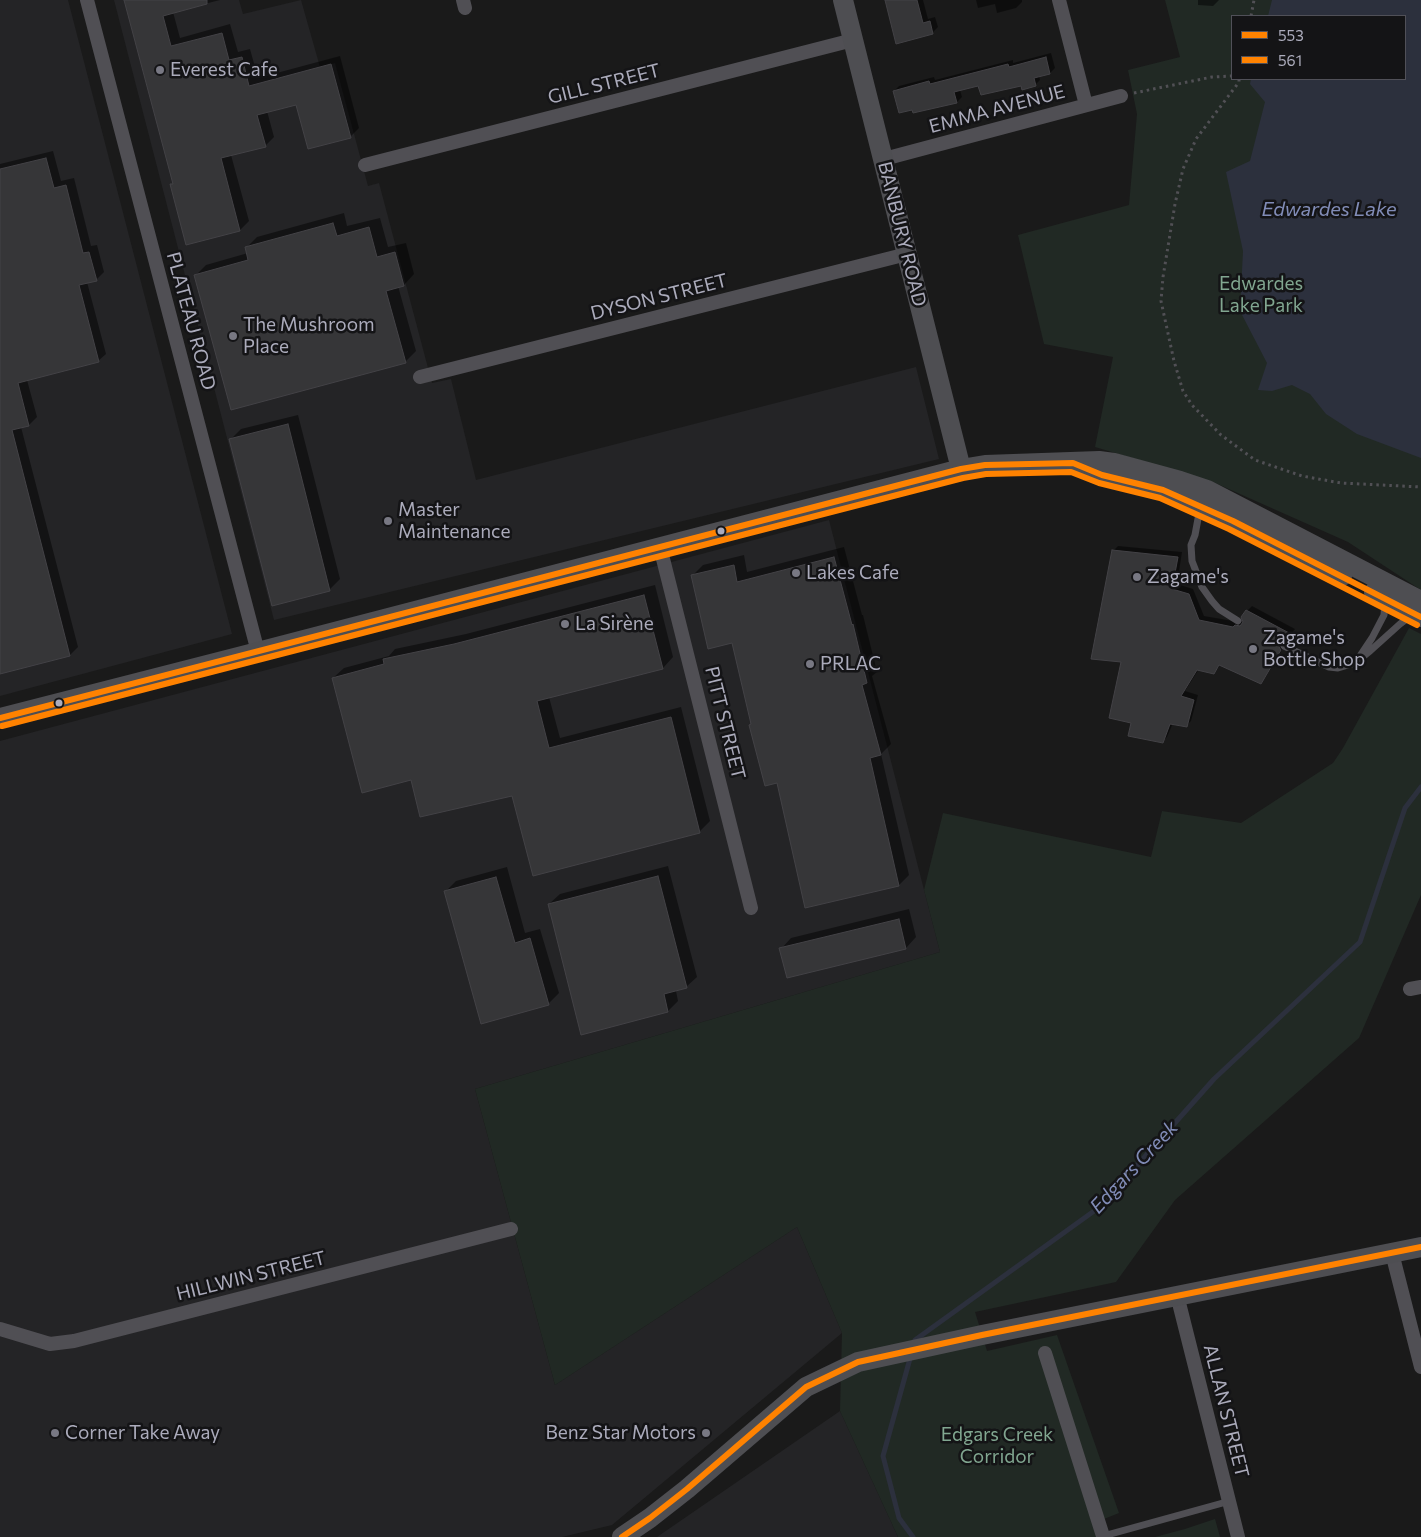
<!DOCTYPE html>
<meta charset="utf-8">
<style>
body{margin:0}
#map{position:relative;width:1421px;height:1537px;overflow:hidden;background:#1a1a1a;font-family:Commissioner,sans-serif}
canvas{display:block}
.legend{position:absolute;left:1231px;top:15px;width:175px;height:65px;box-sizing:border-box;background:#141416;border:1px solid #505058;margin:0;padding:6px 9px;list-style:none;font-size:15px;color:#ababbb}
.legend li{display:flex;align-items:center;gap:10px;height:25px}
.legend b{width:25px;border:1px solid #505058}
</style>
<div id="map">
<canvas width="1421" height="1537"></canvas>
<ul class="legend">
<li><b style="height:6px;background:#ff8200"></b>553</li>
<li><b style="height:6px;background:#ff8200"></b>561</li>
</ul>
</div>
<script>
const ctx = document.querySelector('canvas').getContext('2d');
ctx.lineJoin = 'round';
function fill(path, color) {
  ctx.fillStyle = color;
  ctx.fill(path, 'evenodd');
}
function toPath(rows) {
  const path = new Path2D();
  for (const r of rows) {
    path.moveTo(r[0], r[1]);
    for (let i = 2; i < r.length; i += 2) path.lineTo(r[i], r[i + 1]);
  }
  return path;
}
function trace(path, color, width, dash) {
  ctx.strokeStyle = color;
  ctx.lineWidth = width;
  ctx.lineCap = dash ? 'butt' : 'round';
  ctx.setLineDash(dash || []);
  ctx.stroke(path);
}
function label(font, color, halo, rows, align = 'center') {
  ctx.font = font + ' Commissioner,sans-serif';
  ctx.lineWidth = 5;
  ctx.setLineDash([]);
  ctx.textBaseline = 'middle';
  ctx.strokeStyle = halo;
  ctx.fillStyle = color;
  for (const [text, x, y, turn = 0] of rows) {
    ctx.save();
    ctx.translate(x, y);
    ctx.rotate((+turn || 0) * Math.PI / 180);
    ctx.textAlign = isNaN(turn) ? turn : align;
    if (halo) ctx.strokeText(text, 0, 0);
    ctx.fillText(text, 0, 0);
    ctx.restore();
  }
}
fill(toPath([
 [0,0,68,0,232,634,0,696],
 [114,0,239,0,243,14,301,0,320,67,335,63,368,186,379,183,432,383,451,379,476,480,916,367,939,459,274,620],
 [829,520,940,952,475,1089,555,1385,797,1227,842,1333,612,1525,562,1537,0,1537,0,741],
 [840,1411,898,1537,657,1537]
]), '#242426');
fill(toPath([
 [1165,0,1421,0,1421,590,1348,542,1213,482,1095,447,1113,357,1044,344,1018,235,1129,205,1137,114,1128,70,1180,57],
 [1232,16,1405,16,1405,79,1232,79],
 [1409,628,1421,634,1421,895,1359,1038,1175,1200,1116,1282,975,1312,987,1351,1057,1335,1119,1513,1094,1523,1098,1537,898,1537,840,1411,842,1333,797,1227,555,1385,475,1089,940,952,924,890,943,813,1151,857,1162,811,1241,823,1333,763,1343,748],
 [1215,1519,1220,1537,1155,1537,1185,1529]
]), '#212924');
fill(toPath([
 [1272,0,1421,0,1421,458,1357,434,1326,414,1310,394,1292,385,1272,391,1258,390,1267,363,1240,311,1243,251,1226,172,1250,161,1265,102,1250,84,1251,79,1405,79,1405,16,1268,16]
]), '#2c303d');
fill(toPath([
 [125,0,220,0,173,12,180,38,230,24,238,52,250,49,258,78,340,56,359,128,350,137,297,103,267,111,274,137,265,146,231,155,249,221,240,230,187,244,172,185,174,183],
 [886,0,923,0,928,19,935,17,938,27,933,32,897,42],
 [976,0,1022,0,1022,2,1016,8,997,13,995,4,978,8],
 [1198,0,1219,0,1213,6,1198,5],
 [1051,53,1055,68,1050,73,1039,76,1040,80,1035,85,979,84,960,90,962,97,957,102,894,91,899,86,934,77,935,80,1013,60,1013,63],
 [53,151,61,181,74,178,91,246,97,245,104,272,96,280,87,282,106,354,98,361,27,380,37,417,29,425,21,427,78,647,70,655,0,673,0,164],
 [344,213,347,226,380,218,388,247,406,243,414,274,404,285,398,286,416,351,405,362,196,275,206,265,248,253,246,248,257,237],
 [298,415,340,579,329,590,230,440,241,429],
 [1118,546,1182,552,1177,584,1193,589,1204,616,1239,622,1241,621,1244,621,1247,611,1252,606,1295,629,1286,640,1284,640,1285,645,1265,678,1260,683,1221,664,1214,673,1199,669,1185,691,1198,695,1191,721,1186,726,1173,723,1167,737,1162,742,1132,722,1122,661,1113,551],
 [844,547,862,615,863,615,877,672,872,676,891,744,881,754,909,875,899,885,778,782,752,723,733,641,693,575,703,565,744,555,747,572],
 [655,585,673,657,663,668,549,697,560,738,681,707,710,821,699,832,513,794,412,778,333,678,344,668,389,656,395,649,466,634],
 [668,866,697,977,686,987,676,991,678,1001,668,1011,549,904,560,894],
 [507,867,525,933,540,929,559,993,548,1004,445,892,456,881],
 [909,909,916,937,906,948,781,949,791,938]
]), '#0007');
trace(toPath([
 [914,1344,915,1340,1101,1206,1214,1079,1360,942,1405,808,1421,787],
 [911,1355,883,1456,899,1518,913,1537]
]), '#2c303d', 5);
const building = toPath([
 [124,0,207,0,207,4,163,16,171,46,222,33,229,60,242,57,249,86,331,64,351,138,308,149,296,105,257,115,266,147,221,158,240,231,186,245,170,184,173,184,124,0],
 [885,0,917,0,923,23,930,21,933,34,896,44,885,0],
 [1046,57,1050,74,1034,78,1036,86,1022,90,1021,86,981,95,978,86,954,92,957,103,913,113,912,110,899,113,893,91,929,81,930,84,1008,64,1009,67,1046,57],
 [46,158,54,188,66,185,83,253,89,252,97,281,79,285,99,362,18,383,29,426,12,430,70,656,0,674,0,169,46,158],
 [333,223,337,236,369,227,377,257,395,252,404,286,386,291,406,363,231,410,194,275,248,260,245,247,333,223],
 [288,424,330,591,272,606,229,439,288,424],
 [1112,550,1178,557,1172,589,1189,594,1199,620,1233,627,1235,625,1240,626,1243,622,1241,617,1246,610,1291,634,1287,641,1283,641,1279,643,1279,647,1281,650,1261,684,1219,665,1214,674,1197,670,1181,696,1194,700,1187,727,1170,724,1163,743,1128,736,1131,723,1109,718,1121,662,1091,659,1112,550],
 [834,557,852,625,853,624,867,683,862,685,881,755,870,758,899,886,805,908,777,783,765,786,749,725,751,724,732,643,708,649,691,575,734,565,737,582,834,557],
 [644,595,663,669,537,701,549,748,671,717,700,833,533,876,512,796,420,817,411,780,362,793,332,678,384,664,383,659,454,644,644,595],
 [658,876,687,988,664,994,668,1012,581,1035,548,904,658,876],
 [496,877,515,943,530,938,549,1005,481,1024,444,891,496,877],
 [899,919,906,949,787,978,779,948,899,919]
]);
fill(building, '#363638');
trace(building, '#434246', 1);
trace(toPath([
 [1251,16,1254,0],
 [1239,79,1239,82,1196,139,1183,169,1175,204,1163,277,1161,301,1174,361,1183,391,1192,405,1221,435,1255,460,1302,476,1341,483,1421,487],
 [1134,93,1212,77,1232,76]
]), '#515055', 3, [2.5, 4]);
trace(toPath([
 [1200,508,1195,535,1191,545,1192,561,1202,587,1212,601,1219,609,1238,621],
 [1284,646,1329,667,1338,668,1355,663,1370,651,1400,624,1412,615],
 [1360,656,1372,638,1384,615,1385,601],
 [1103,1536,1230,1501]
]), '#504f54', 7);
trace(toPath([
 [87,0,258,652],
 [463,0,465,8],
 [1059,0,1086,105],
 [884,159,1121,96],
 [365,165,853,40],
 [420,377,907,254],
 [660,547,751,908],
 [1410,989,1421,987],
 [1392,1253,1421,1367],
 [1177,1295,1238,1537],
 [0,1329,50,1344,74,1341,511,1229],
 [1045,1353,1103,1536]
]), '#504f54', 14);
trace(toPath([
 [843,0,961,469],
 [1086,468,1102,475,1163,490,1200,506,1342,576],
 [1374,592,1421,617],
 [0,718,258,652,961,469,985,465,1099,461,1114,463,1180,481,1207,490,1421,601],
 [622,1537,650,1518,687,1489,806,1387,858,1362,982,1335,1421,1247]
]), '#4e4e52', 20);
trace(toPath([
 [0,718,961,469,985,465,1073,463,1102,475,1163,490,1233,521,1421,617],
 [622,1537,650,1518,687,1489,806,1387,858,1362,982,1335,1421,1247]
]), '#ff8200', 6);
trace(toPath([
 [2,726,963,478,986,474,1071,472,1099,483,1160,498,1229,529,1417,625]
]), '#ff8200', 6);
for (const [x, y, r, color] of [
 [160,70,5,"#787883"],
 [233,336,5,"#787883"],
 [388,521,5,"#787883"],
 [721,531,4.5,"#ababbb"],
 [796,573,5,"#787883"],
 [1137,577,5,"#787883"],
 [565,624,5,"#787883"],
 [1253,649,5,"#787883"],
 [810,664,5,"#787883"],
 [59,703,4.5,"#ababbb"],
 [55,1433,5,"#787883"],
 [706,1433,5,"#787883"]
]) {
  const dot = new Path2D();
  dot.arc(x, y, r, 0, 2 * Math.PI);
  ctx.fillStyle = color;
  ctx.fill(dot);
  trace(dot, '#141416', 2);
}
label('19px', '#ababbb', '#141416', [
 ["Everest Cafe",170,70],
 ["The Mushroom",243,325],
 ["Place",243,347],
 ["Master",398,510],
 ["Maintenance",398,532],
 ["Lakes Cafe",806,573],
 ["Zagame's",1147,577],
 ["La Sirène",575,624],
 ["Zagame's",1263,638],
 ["Bottle Shop",1263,660],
 ["PRLAC",820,664],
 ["Corner Take Away",65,1433],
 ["Benz Star Motors",696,1433,"right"]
], 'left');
label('19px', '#ababbb', '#141416', [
 ["GILL STREET",604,84,-14],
 ["EMMA AVENUE",997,109,-15],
 ["BANBURY ROAD",902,234,76],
 ["DYSON STREET",659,297,-14],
 ["PLATEAU ROAD",191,321,75],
 ["PITT STREET",725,723,76],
 ["HILLWIN STREET",251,1276,-14],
 ["ALLAN STREET",1226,1411,76]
]);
label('19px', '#81a690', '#141416', [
 ["Edwardes",1261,284],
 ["Lake Park",1261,306],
 ["Edgars Creek",997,1435],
 ["Corridor",997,1457]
]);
label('italic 20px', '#818cb7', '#141416', [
 ["Edwardes Lake",1329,209],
 ["Edgars Creek",1134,1167,-47]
]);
</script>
